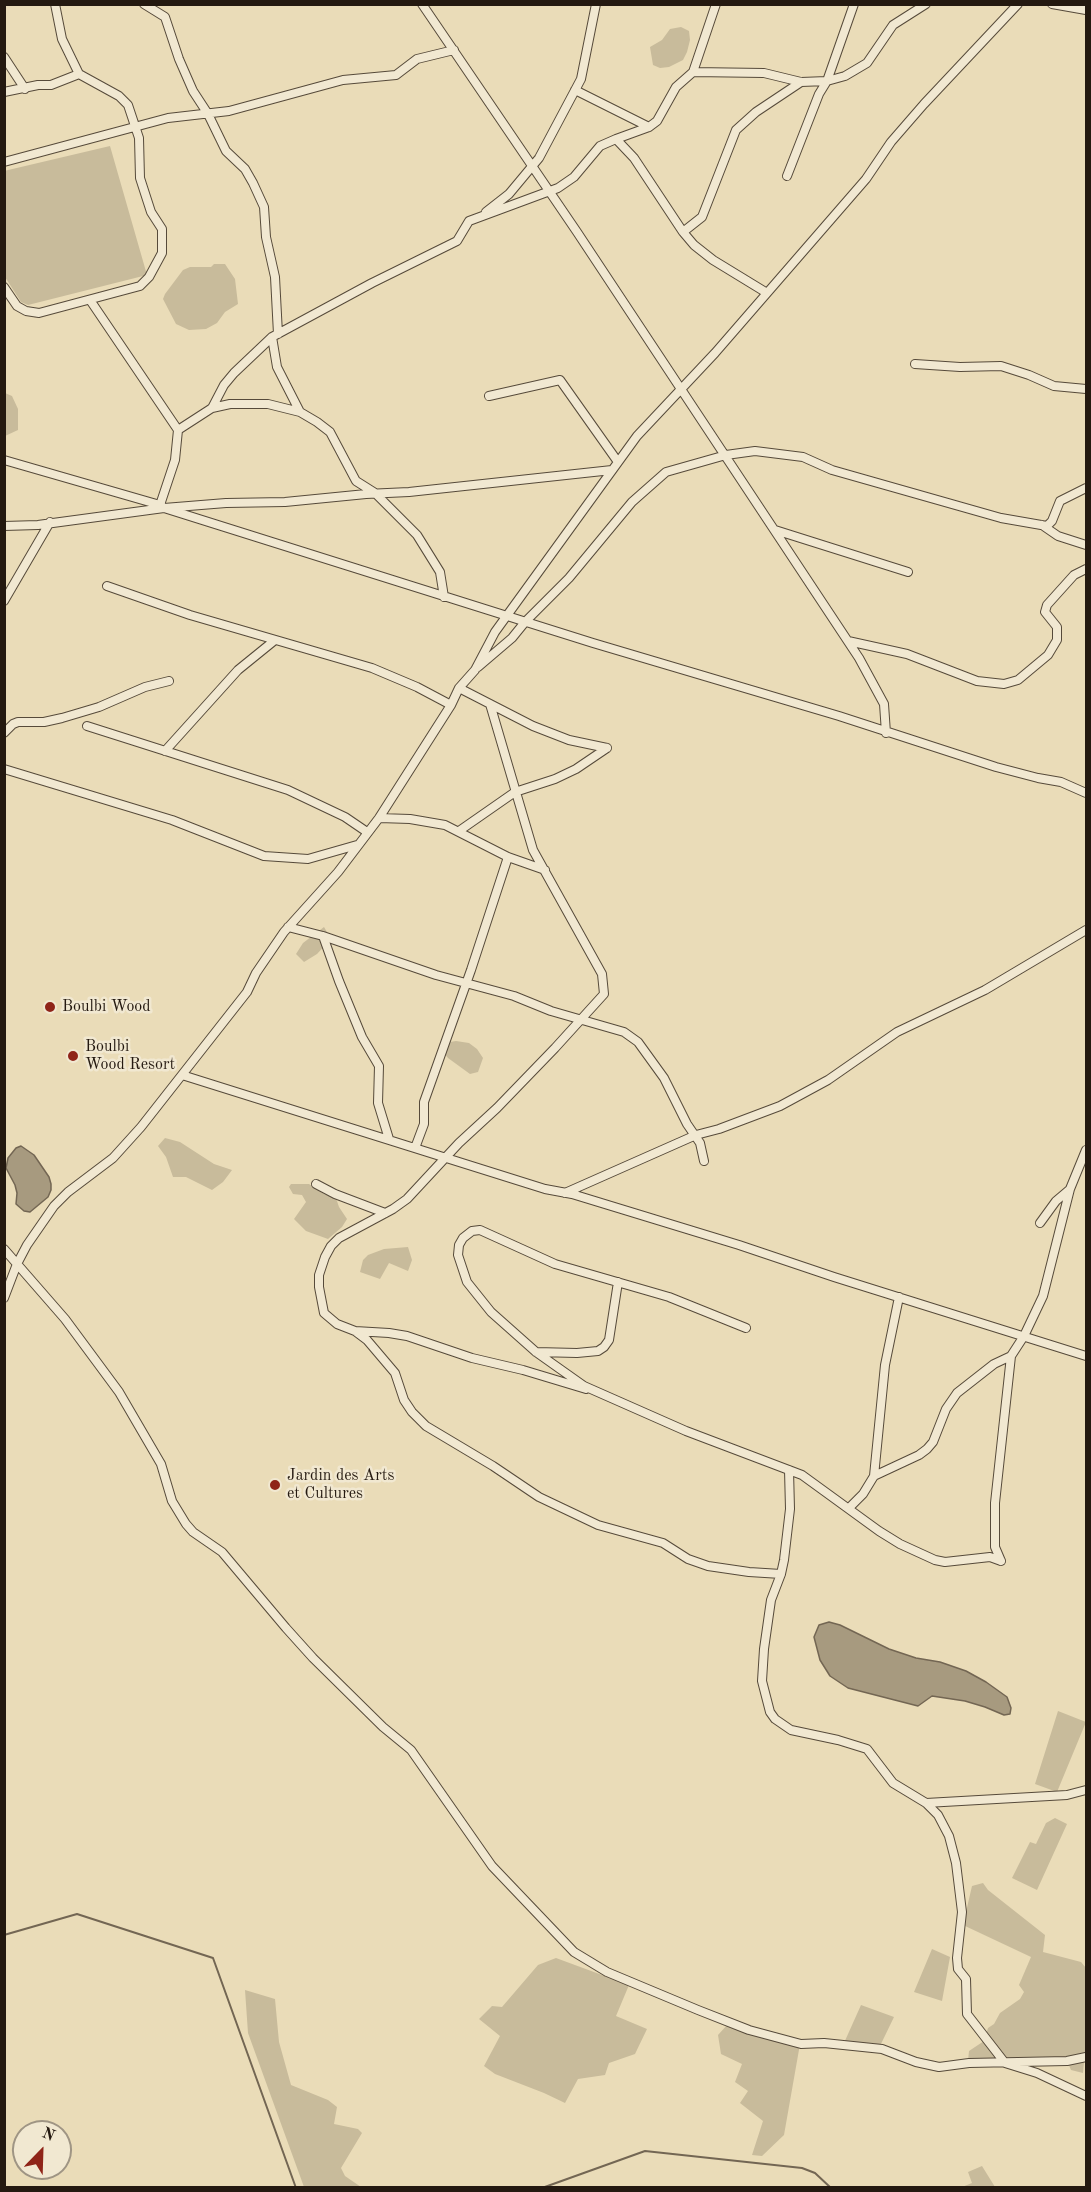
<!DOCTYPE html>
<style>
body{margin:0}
#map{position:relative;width:1091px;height:2192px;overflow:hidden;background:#eadcb8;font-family:"Old Standard TT",serif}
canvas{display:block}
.frame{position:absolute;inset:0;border:6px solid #241910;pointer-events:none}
.north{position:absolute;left:12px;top:2120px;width:60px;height:60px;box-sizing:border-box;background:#f1e8d1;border:2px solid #9f9584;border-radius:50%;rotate:23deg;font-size:16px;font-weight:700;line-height:24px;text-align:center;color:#241910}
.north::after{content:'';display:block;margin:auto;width:21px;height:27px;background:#8f2418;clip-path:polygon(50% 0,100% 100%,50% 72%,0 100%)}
</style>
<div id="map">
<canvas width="1091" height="2192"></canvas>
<div class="frame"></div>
<div class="north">N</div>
</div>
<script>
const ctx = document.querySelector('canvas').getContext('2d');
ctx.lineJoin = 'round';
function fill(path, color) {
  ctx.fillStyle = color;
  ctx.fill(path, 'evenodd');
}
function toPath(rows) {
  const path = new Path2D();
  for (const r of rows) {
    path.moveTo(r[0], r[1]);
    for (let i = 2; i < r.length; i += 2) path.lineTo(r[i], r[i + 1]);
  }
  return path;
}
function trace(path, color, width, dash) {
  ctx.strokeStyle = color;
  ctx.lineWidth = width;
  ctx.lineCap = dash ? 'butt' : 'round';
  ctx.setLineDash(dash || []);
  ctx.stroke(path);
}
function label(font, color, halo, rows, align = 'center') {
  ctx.font = font + ' "Old Standard TT",serif';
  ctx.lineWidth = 5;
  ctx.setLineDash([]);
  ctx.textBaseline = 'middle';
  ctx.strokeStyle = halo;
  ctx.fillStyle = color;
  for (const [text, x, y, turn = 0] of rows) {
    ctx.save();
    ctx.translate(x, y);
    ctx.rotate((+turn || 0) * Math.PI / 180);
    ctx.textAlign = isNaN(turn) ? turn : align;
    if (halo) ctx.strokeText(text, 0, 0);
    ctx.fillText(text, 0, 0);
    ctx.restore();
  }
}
fill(toPath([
 [681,27,689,31,690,40,687,52,683,60,669,67,660,68,653,65,650,47,662,40,670,29],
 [110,146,147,275,28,305,21,302,5,277,4,171],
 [214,264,225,264,235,279,238,304,225,312,217,323,206,329,189,330,176,324,163,299,165,294,183,270,190,267,211,267],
 [5,393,12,396,18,409,18,430,5,436],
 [324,927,331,939,317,954,304,962,296,954,303,943],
 [456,1041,469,1043,477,1049,483,1058,478,1072,470,1074,448,1058,444,1053,450,1042],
 [165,1138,180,1142,214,1164,232,1170,223,1182,212,1190,186,1177,173,1177,166,1157,158,1146],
 [291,1184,309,1184,324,1194,336,1198,339,1207,347,1219,342,1227,328,1239,306,1231,294,1219,306,1202,302,1195,293,1194,289,1187],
 [408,1247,412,1260,408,1271,389,1263,380,1279,360,1272,363,1260,368,1255,384,1249],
 [1058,1711,1086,1722,1057,1792,1035,1784],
 [1055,1818,1067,1824,1037,1890,1012,1878,1030,1842,1036,1844,1046,1823],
 [983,1883,988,1890,1045,1935,1043,1952,1081,1962,1086,1968,1086,2050,1085,2051,1083,2073,1071,2070,1068,2063,968,2061,969,2051,984,2041,988,2028,994,2024,1000,2013,1020,1999,1024,1992,1019,1985,1031,1957,963,1925,972,1886],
 [932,1949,950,1957,942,2001,914,1992],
 [556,1958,629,1985,616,2016,647,2029,635,2054,609,2063,605,2075,578,2079,565,2103,544,2093,495,2074,484,2066,500,2036,479,2019,492,2006,502,2007,538,1965],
 [245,1990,275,1999,279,2042,291,2085,328,2100,337,2107,334,2124,358,2129,362,2133,341,2168,345,2176,361,2187,304,2187,248,2033],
 [861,2005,894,2017,880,2046,844,2043],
 [728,2024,763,2038,800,2044,784,2135,762,2156,752,2155,763,2121,740,2103,748,2091,735,2082,742,2064,721,2054,718,2035],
 [982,2166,995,2187,962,2187,972,2183,968,2172]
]), '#c8bb9b');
const water = toPath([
 [21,1146,34,1155,49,1177,51,1184,51,1190,48,1197,30,1212,24,1211,16,1204,17,1193,15,1185,6,1168,8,1158,16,1148,21,1146],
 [829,1622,840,1625,889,1649,916,1658,940,1662,966,1671,986,1682,1007,1697,1011,1708,1010,1714,1004,1715,985,1707,965,1701,932,1696,918,1706,848,1688,830,1676,820,1660,814,1637,819,1625,829,1622]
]);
fill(water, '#a79a7f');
trace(water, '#736653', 1.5);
trace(toPath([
 [4,1935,77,1914,213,1958,296,2188],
 [542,2188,645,2151,802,2168,815,2173,831,2188]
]), '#736653', 2);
const minor = toPath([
 [144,4,165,17,179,59,193,91,208,114,226,151,245,169,253,183,264,207,266,237,275,277,278,334],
 [422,4,577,232,859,658,884,704,886,733],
 [1052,4,1086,10],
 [4,57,25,89],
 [693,72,764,73,801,82,827,81,845,76,867,63,893,25,926,4],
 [575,90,649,127],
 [4,92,38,85,51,85,79,74],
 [616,139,649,127,657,121,676,87,693,72,716,4],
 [4,162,168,118,229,111,343,80,396,75,417,59,454,50],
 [787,176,819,94,827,81,854,4],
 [486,212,509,194,539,158,581,79,596,4],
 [683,232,702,217,736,130,756,112,801,82],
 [4,287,17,306,26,311,39,313,140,286,149,277,162,253,162,229,151,212,140,178,139,138,128,105,119,96,79,74,62,39,55,4],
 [90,300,178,430,175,460,160,505,164,508,593,643,839,716,996,767,1038,778,1061,782,1086,793],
 [272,337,277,367,300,412],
 [915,364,960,367,1001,366,1029,375,1054,386,1086,389],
 [489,396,560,380,618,462],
 [212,408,230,404,268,404,300,412,317,422,330,432,356,481,375,493,417,535,440,572,444,597],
 [178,430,212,408,224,385,234,373,272,337,372,283,457,241,469,221,558,188,574,177,600,146,616,139,634,158,683,232,694,245,713,260,767,293],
 [4,460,160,505],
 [1042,525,1058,536,1086,545],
 [4,526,38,525,164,508,226,503,285,502,366,494,409,492,612,470],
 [775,530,908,572],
 [107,586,190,615,372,668,417,687,451,705],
 [4,601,50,522],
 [848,641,907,654,977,681,1004,684,1018,680,1048,655,1057,640,1057,627,1045,612,1047,605,1074,575,1086,569],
 [478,667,512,638,525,622,569,578,632,502,666,472,726,455,755,451,803,457,832,470,1001,518,1047,526,1052,521,1060,501,1086,488],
 [459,688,533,726,569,740,607,748],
 [490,704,533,850,602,974,604,994,555,1048,497,1108,459,1143,407,1199,393,1209,339,1238,331,1246,325,1257,319,1275,319,1287,324,1313,337,1324,355,1331,367,1340,395,1373,404,1400,412,1412,426,1426,493,1466,539,1497,598,1525,663,1543,688,1559,708,1566,749,1572,781,1574],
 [87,726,288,790,345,817,367,832],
 [4,733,13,724,18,722,44,722,62,718,99,707,145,687,169,681],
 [165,751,238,670,275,640],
 [4,769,172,820,264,856,308,859,357,845],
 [379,818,410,819,445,825,508,857,545,870],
 [459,831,515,792,555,779,576,769,607,748],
 [288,927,323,936,436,975,514,996,551,1011,624,1032,638,1042,664,1078,687,1124,700,1143,704,1161],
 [323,936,339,981,362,1037,379,1066,378,1103,389,1139],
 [182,1075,545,1189,572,1194,739,1245,834,1277,1086,1356],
 [415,1148,424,1124,424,1102,471,970,508,857],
 [316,1184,335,1194,385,1213],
 [565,1193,696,1135,719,1129,780,1106,828,1080,897,1032,985,990,1086,930],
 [1040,1223,1056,1201,1069,1190],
 [4,1249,65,1319,119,1392,161,1464,172,1501,186,1524,193,1532,222,1552,286,1628,313,1658,383,1727,411,1750,492,1866,574,1952,607,1972,698,2010,749,2030,801,2044,824,2043,882,2049,916,2062,939,2067,969,2063,1067,2061,1086,2057],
 [4,1298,17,1264,27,1245,54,1206,68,1192,113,1158,141,1127,247,992,256,973,284,932,338,872,379,818,451,705,459,688,475,670,495,632,637,436,715,353,866,179,891,142,924,104,1018,4],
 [746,1328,669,1297,555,1264,480,1230,472,1231,463,1238,459,1245,458,1255,467,1282,491,1312,536,1352,584,1386,686,1431,802,1475,879,1531,900,1544,935,1560,945,1562,990,1557,1001,1561],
 [355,1331,389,1333,407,1336,472,1358,523,1370,586,1389],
 [536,1352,577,1353,598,1351,604,1347,609,1340,618,1282],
 [789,1470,790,1509,784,1560,781,1574,771,1600,764,1649,762,1681,770,1712,775,1719,791,1730,838,1740,867,1749,893,1783,926,1803,938,1815,949,1836,956,1863,962,1912,957,1958,958,1969,966,1979,967,2014,1005,2063,1037,2073,1086,2096],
 [874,1476,885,1365,899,1297],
 [849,1508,863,1494,874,1476,919,1455,927,1449,933,1442,946,1409,957,1393,994,1364,1011,1356],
 [1001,1561,995,1547,995,1503,1011,1356,1024,1336,1043,1296,1070,1189,1086,1150],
 [926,1803,1067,1795,1086,1790]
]);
trace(minor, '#564a3a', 10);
trace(minor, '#f1e8d1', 8);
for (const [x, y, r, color] of [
 [50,1007,6,"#8f2418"],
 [73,1056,6,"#8f2418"],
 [275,1485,6,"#8f2418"]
]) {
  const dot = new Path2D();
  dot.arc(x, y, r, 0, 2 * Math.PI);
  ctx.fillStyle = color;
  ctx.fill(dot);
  trace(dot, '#f1e8d1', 2);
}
label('16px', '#241910', '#f1e8d1', [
 ["Boulbi Wood",62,1007],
 ["Boulbi",85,1047],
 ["Wood Resort",85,1065],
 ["Jardin des Arts",287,1476],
 ["et Cultures",287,1494]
], 'left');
</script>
